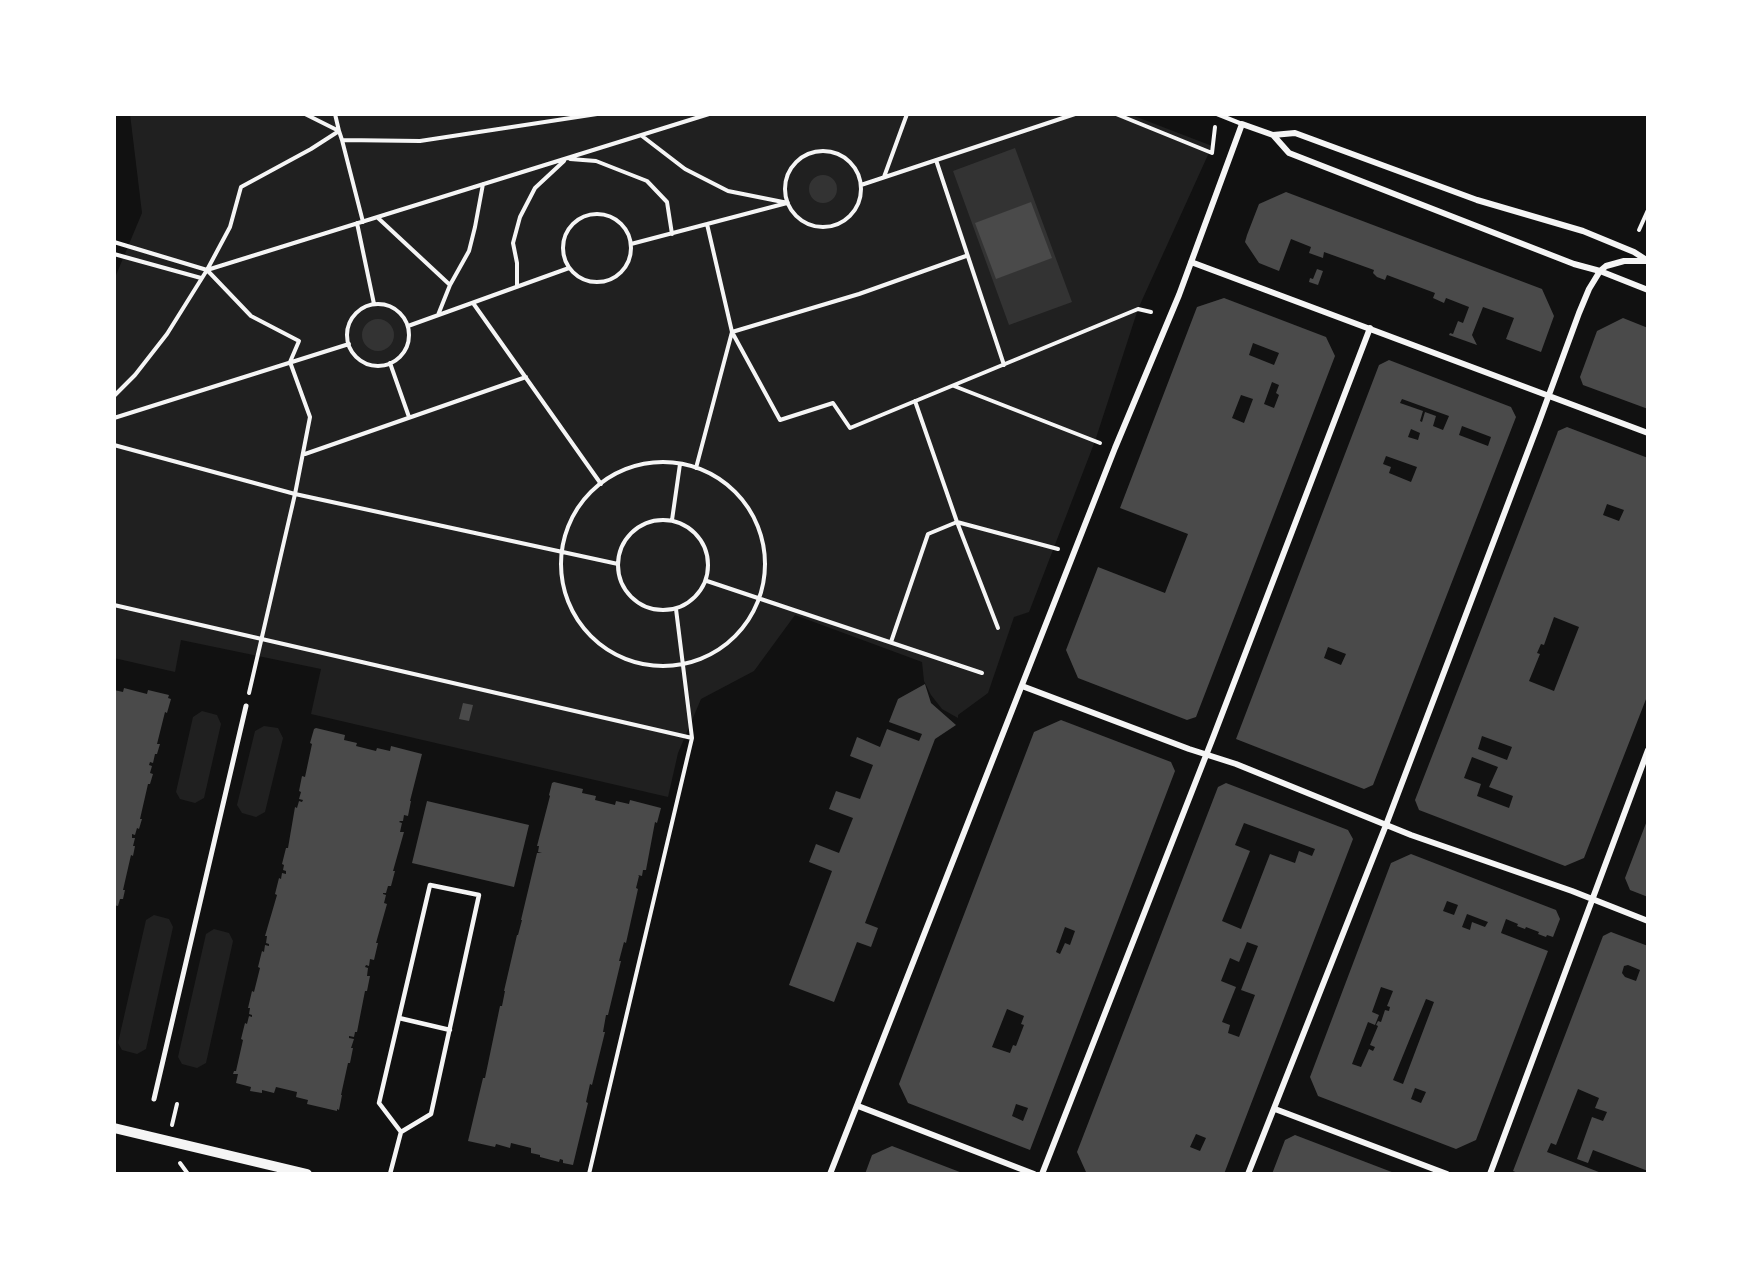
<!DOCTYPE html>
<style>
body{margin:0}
#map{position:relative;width:1762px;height:1288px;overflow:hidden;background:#111;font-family:"Archivo Narrow",sans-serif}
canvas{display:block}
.frame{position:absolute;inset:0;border:116px solid #fff;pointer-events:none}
</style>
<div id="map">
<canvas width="1762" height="1288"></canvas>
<div class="frame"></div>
</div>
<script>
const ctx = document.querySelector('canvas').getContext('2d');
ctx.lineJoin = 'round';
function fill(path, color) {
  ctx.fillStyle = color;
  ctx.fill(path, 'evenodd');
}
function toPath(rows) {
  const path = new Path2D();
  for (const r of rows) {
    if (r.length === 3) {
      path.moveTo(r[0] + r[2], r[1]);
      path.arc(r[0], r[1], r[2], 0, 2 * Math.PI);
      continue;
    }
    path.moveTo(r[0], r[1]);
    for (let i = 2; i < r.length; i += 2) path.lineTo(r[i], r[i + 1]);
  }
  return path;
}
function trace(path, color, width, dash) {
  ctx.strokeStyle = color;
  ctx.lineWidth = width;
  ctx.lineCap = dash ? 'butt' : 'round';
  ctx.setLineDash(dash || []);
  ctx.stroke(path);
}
fill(toPath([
 [130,114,1129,114,1212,146,1138,309,1095,441,1029,612,1014,617,988,693,958,715,958,718,942,709,931,695,924,681,922,662,795,615,754,671,701,699,678,753,668,797,311,714,321,669,181,640,175,672,114,658,114,280,142,213],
 [202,711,217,715,221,724,204,798,195,803,180,799,176,792,193,717],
 [264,726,278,728,283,738,265,812,256,817,242,813,237,805,255,731],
 [154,915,169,919,173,927,146,1049,137,1054,122,1050,118,1043,146,920],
 [214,929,229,933,233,941,206,1063,197,1068,182,1064,178,1057,206,934]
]), '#202020');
fill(toPath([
 [1015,148,1072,302,1009,325,953,171],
 [823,189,14],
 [378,335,16]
]), '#333');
fill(toPath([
 [1286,192,1542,289,1554,316,1541,352,1506,339,1514,318,1483,307,1472,335,1477,345,1449,335,1450,333,1453,334,1458,321,1463,323,1469,307,1446,298,1444,303,1433,298,1435,293,1387,275,1385,280,1377,277,1373,273,1374,270,1324,252,1323,258,1309,253,1311,247,1291,239,1279,271,1259,263,1245,242,1247,235,1259,204],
 [1031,202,1052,258,996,279,975,223],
 [1317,269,1323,271,1318,285,1309,282,1310,278,1313,279],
 [1224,298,1326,337,1335,356,1196,717,1187,720,1078,678,1066,650,1098,567,1165,593,1188,534,1120,508,1197,307],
 [1253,343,1279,353,1274,365,1249,355],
 [1272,382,1279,385,1276,393,1279,395,1274,408,1264,404],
 [1241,395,1253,399,1244,423,1232,418],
 [1623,318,1648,328,1648,409,1583,385,1580,377,1597,331],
 [1389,360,1511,407,1516,417,1373,785,1364,789,1236,739,1379,365],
 [1402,399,1449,416,1443,430,1433,426,1436,416,1425,412,1422,422,1420,421,1423,411,1400,403],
 [1462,426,1491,437,1488,446,1459,435],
 [1411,429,1420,433,1418,440,1408,437],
 [1386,456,1417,467,1411,482,1389,473,1391,467,1383,464],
 [1328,647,1346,654,1341,665,1324,658],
 [1567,427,1648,458,1648,694,1584,858,1565,866,1419,810,1415,800,1557,434,1558,431],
 [1607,504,1624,510,1619,521,1603,515],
 [1554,617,1579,627,1554,691,1529,681,1540,654,1537,653,1541,644,1544,645],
 [1482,736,1512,747,1507,760,1478,749],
 [1472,757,1498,767,1489,787,1513,796,1509,808,1477,796,1481,784,1464,778],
 [925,684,931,703,956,725,935,739,865,923,878,928,871,947,857,942,834,1002,789,985,832,871,809,862,816,844,839,853,853,818,829,809,836,791,860,799,873,765,850,756,857,737,880,747,887,729,919,741,922,734,889,722,898,699],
 [124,688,147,694,148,690,169,695,168,698,171,699,167,713,165,712,157,744,160,744,157,754,155,754,153,763,150,762,149,765,152,766,150,773,153,774,150,784,148,784,140,819,142,819,139,829,137,828,135,835,132,834,132,838,135,838,133,846,135,846,133,856,131,855,123,890,125,890,123,899,120,899,118,906,114,905,114,690,123,692],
 [463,703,473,705,469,721,459,719],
 [1061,720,1171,762,1175,771,1030,1150,908,1103,899,1084,1034,732],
 [1065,927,1075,931,1070,945,1065,943,1060,954,1056,952],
 [1007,1009,1024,1016,1021,1024,1024,1025,1016,1046,1013,1045,1010,1053,992,1047],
 [1016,1104,1028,1108,1023,1121,1012,1116],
 [316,728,345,735,344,740,357,743,356,746,376,751,377,748,390,751,391,746,422,754,410,801,411,801,408,816,404,815,403,821,400,821,399,822,402,823,400,832,404,832,393,871,395,871,391,886,388,886,386,893,383,893,383,894,386,895,384,903,387,904,376,943,378,943,374,960,370,959,369,966,366,965,365,967,368,968,367,976,370,976,367,991,365,991,357,1032,355,1032,354,1037,349,1036,349,1038,354,1039,351,1048,353,1048,350,1063,348,1063,341,1095,342,1095,339,1110,337,1109,337,1111,307,1104,308,1100,296,1097,297,1092,276,1087,274,1093,262,1090,262,1093,250,1091,251,1087,236,1083,238,1074,233,1074,234,1071,236,1071,243,1040,241,1039,245,1023,247,1024,249,1016,252,1017,252,1015,249,1014,250,1008,248,1008,252,991,254,992,260,968,258,967,262,951,264,952,265,945,269,946,269,944,266,943,267,936,265,936,277,895,275,894,279,878,281,879,282,873,286,874,286,871,283,870,284,865,282,864,286,848,288,848,295,807,297,808,299,801,302,802,303,800,299,799,301,792,299,791,302,776,305,777,312,744,310,743,314,729],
 [554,782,583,789,582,793,596,796,595,800,615,805,616,801,629,804,630,800,661,808,657,823,655,822,646,870,643,870,642,876,638,875,639,876,636,888,638,889,626,943,624,942,619,961,621,961,608,1015,606,1015,603,1032,605,1032,592,1085,590,1084,586,1102,588,1103,573,1165,563,1163,563,1160,560,1159,559,1162,540,1157,540,1155,531,1153,531,1148,511,1143,510,1148,496,1144,495,1147,468,1141,483,1078,485,1078,500,1006,502,1006,505,991,504,991,517,935,518,935,522,920,521,920,537,853,542,853,538,852,539,846,537,846,550,796,549,795,552,783],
 [1226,783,1348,830,1353,839,1224,1174,1091,1174,1086,1172,1077,1152,1218,787],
 [1244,823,1315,849,1312,856,1299,851,1295,863,1270,854,1241,929,1222,921,1250,851,1235,845],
 [1247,942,1258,946,1241,990,1255,995,1239,1037,1228,1033,1230,1025,1222,1022,1236,987,1221,981,1230,958,1239,962],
 [1196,1134,1206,1138,1200,1151,1190,1147],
 [427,801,529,825,514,887,412,863],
 [1648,818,1648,897,1630,890,1625,878],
 [1411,854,1556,910,1560,919,1553,937,1547,935,1546,937,1538,934,1539,932,1526,927,1525,929,1517,926,1518,924,1506,919,1501,933,1548,951,1476,1140,1456,1149,1318,1096,1310,1077,1391,863],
 [1447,901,1458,905,1454,915,1443,911],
 [1467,914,1488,922,1485,927,1472,922,1470,930,1462,927],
 [1381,987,1393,991,1387,1006,1390,1007,1389,1011,1385,1010,1381,1022,1378,1021,1376,1025,1378,1026,1370,1045,1375,1047,1373,1051,1369,1049,1361,1067,1352,1064,1368,1022,1375,1025,1379,1015,1372,1012],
 [1426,999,1434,1002,1403,1084,1393,1080],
 [1415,1088,1426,1092,1421,1103,1411,1099],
 [1611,932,1648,946,1648,1171,1593,1150,1588,1163,1577,1159,1592,1117,1603,1121,1607,1112,1595,1108,1599,1098,1578,1089,1556,1145,1551,1143,1547,1152,1604,1174,1520,1174,1513,1171,1603,936],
 [1628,965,1640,970,1636,981,1625,977,1622,973,1624,966],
 [1295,1135,1397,1174,1272,1174,1285,1140],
 [892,1146,965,1174,865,1174,872,1155]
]), '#4a4a4a');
trace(toPath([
 [305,114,339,131,342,140,420,141,597,114],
 [1116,114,1212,153,1215,127],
 [642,136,685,169,728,191,788,203],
 [342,140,363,222],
 [823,189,38],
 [570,159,596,161,647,181,667,202,672,234],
 [936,160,1004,365],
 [884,177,907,114],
 [861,185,1075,114],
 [597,248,34],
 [377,217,450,285],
 [357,223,374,304],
 [707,224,732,332,780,420,833,403,850,428,1138,309,1151,312],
 [1639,230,1648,210],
 [114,242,207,270,251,316,299,341,290,362,310,417,295,494,249,693],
 [631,244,787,203],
 [114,254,201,278],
 [207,270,709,114],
 [517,287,517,263,513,243,520,217,535,188,564,161],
 [473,303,601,484],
 [378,335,31],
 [438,315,450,285,469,251,475,227,483,184],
 [408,326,569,268],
 [390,363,409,417],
 [954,386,1100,443],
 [114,396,135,375,167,334,207,270,230,227,241,187,311,149,339,131,335,114],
 [915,401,957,522,998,628],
 [114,418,349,344],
 [114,445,295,494,618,564],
 [305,454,526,377],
 [663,564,102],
 [696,468,732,332,859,294,966,256],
 [663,565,45],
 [672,520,680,464],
 [707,581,982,673],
 [114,605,692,738],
 [891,642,928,534,957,522,1058,549],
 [172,1125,177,1104],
 [180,1163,188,1174],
 [589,1174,692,738,676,609]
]), '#f5f5f5', 4);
trace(toPath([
 [1217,114,1242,124],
 [399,1018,450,1030],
 [390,1174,401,1132,431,1114,479,895,430,885,379,1103,401,1132]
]), '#f5f5f5', 4.5);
trace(toPath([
 [154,1099,246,706]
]), '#f5f5f5', 5);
trace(toPath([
 [1273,135,1295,133,1477,200,1583,231,1634,252,1648,261],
 [1191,262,1648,433],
 [1022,686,1189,749,1236,764,1411,835,1572,891,1648,921],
 [858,1106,1034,1174],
 [1275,1109,1447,1174],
 [830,1174,1115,448,1179,295,1242,124,1273,135,1289,153,1574,264,1600,271,1648,290],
 [1042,1174,1214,735,1370,328],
 [1248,1174,1386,825,1539,422,1579,313,1589,289,1600,271,1606,266,1624,261,1648,261],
 [1490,1174,1648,750]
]), '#f5f5f5', 6);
trace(toPath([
 [114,1128,307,1174]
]), '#f5f5f5', 10);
</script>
